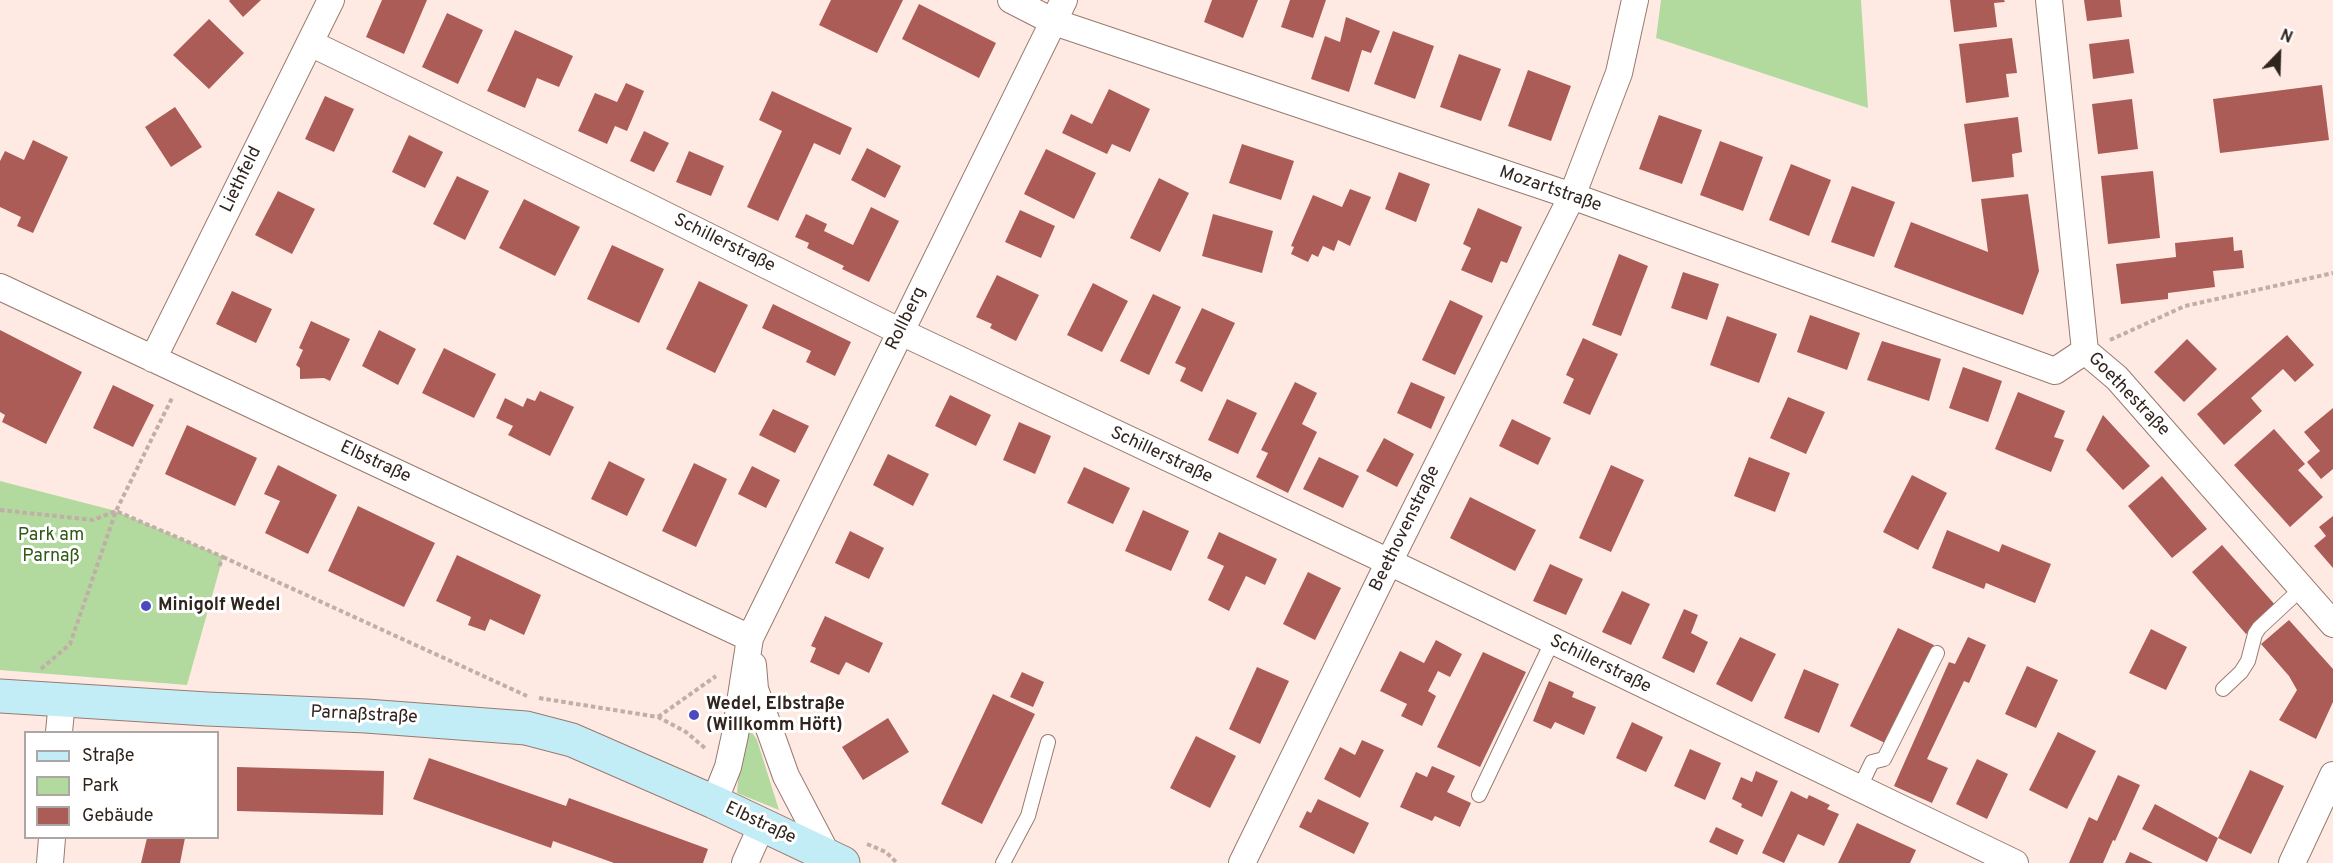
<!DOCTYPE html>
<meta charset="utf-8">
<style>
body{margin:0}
#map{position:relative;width:2333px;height:863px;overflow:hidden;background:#ffeae3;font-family:Overpass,sans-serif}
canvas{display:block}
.legend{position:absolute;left:24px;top:731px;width:195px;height:108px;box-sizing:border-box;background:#fff;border:2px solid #aca7a5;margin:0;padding:8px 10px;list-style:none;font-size:18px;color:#30241f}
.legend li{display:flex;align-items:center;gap:12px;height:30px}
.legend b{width:30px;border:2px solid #aca7a5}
.north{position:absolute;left:2249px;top:24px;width:60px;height:60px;-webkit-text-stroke:4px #fff;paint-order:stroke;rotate:23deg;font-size:16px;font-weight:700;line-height:24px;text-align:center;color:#30241f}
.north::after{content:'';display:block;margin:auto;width:21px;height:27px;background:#30241f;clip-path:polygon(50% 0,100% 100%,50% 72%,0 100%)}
</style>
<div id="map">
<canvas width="2333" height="863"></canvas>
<ul class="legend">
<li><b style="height:8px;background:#c2ecf6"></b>Straße</li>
<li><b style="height:16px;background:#b2da9f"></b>Park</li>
<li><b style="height:16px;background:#ac5c56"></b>Gebäude</li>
</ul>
<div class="north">N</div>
</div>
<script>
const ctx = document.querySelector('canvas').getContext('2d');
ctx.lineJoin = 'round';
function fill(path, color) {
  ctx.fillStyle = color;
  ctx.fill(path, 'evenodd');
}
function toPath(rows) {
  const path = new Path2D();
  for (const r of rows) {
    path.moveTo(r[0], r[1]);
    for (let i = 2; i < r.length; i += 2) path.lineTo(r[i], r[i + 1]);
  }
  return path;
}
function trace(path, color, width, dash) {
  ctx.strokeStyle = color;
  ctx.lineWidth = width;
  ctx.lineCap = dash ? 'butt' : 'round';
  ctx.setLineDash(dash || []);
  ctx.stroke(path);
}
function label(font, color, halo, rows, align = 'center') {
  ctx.font = font + ' Overpass,sans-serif';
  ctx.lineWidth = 6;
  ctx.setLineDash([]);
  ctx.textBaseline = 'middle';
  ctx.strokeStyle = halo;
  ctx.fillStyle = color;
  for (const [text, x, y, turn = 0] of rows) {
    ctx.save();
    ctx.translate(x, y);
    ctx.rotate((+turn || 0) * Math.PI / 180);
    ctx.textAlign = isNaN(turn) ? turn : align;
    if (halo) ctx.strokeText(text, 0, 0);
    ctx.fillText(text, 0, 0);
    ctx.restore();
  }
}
fill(toPath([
 [1661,0,1861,0,1868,108,1656,38],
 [0,481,116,511,223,557,187,685,0,670],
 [746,723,757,740,779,810,737,793,741,747]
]), '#b2da9f');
fill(toPath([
 [230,0,261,0,243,17,229,1],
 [382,0,427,0,404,54,366,37],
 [831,0,903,0,877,53,819,25],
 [1212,0,1258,0,1243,38,1204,22],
 [1290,0,1326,0,1313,38,1281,27],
 [1950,0,2004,0,2005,2,1994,3,1997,27,1954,32],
 [2084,0,2120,0,2122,17,2087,21],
 [919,4,996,43,979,78,902,39],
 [447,13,483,30,458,84,422,67],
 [1346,17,1380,31,1371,53,1362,50,1349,92,1311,79,1325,36,1340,42],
 [209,19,244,53,209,89,173,55],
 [515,30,573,56,559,87,537,78,525,108,487,91],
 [1393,31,1434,46,1415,99,1374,84],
 [2012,38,2017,73,2006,74,2009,97,1966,103,1959,44],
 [2129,39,2134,73,2093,79,2089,44],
 [1459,54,1501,69,1481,121,1440,107],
 [1528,70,1571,86,1551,141,1508,126],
 [626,83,644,91,627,131,615,126,607,144,578,131,595,93,617,102],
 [2322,85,2329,140,2220,153,2213,99],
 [1109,89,1150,109,1130,152,1112,144,1107,154,1062,133,1071,114,1092,124],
 [772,91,852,128,840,155,814,143,778,221,747,207,782,131,759,120],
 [325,96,354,109,334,152,305,139],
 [2132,99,2138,149,2098,154,2092,104],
 [175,107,202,147,171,167,145,127],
 [1659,115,1702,130,1682,184,1639,169],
 [2018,117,2022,152,2012,154,2014,177,1972,182,1964,124],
 [644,131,669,143,654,172,630,161],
 [409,135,443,152,425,188,392,172],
 [33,140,68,157,33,233,17,226,21,217,0,207,0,161,5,151,24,160],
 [1720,141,1763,157,1743,211,1700,195],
 [1242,144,1294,161,1281,200,1229,183],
 [867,148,901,166,885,198,851,180],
 [1046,149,1096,173,1074,219,1024,194],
 [689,151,724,166,711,196,676,182],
 [1791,164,1831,180,1809,236,1769,220],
 [2153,171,2160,238,2108,244,2101,176],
 [1399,172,1430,184,1416,222,1385,209],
 [457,176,489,191,465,240,433,224],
 [1159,178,1189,193,1160,252,1130,238],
 [1852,186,1895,202,1874,257,1831,242],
 [1350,189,1371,197,1350,246,1338,240,1334,251,1323,246,1318,257,1312,254,1308,262,1291,254,1294,247,1291,246,1313,195,1342,207],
 [278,191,315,209,292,254,255,235],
 [2028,194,2039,271,2023,315,1894,267,1911,222,1988,252,1981,199],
 [524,199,580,227,555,276,499,248],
 [871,207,899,221,869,282,842,269,844,266,807,248,809,243,795,237,806,214,827,224,824,231,853,245],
 [1478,208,1522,227,1507,263,1501,261,1492,283,1461,270,1471,248,1463,244],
 [1020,210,1055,226,1041,258,1005,242],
 [1213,214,1273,231,1262,273,1202,256],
 [2233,237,2234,251,2242,250,2244,268,2213,271,2215,287,2168,293,2168,299,2121,304,2116,264,2176,257,2175,243],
 [612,245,664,269,639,323,587,299],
 [1619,254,1648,266,1621,336,1592,325],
 [1683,272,1719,284,1707,320,1671,308],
 [997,275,1039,295,1016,341,990,328,992,324,976,317],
 [699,281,748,305,715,373,666,349],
 [1093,283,1128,301,1102,352,1067,335],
 [232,291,272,309,256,343,216,324],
 [1153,294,1181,307,1149,375,1120,361],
 [1450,300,1483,316,1455,375,1422,360],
 [773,304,851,342,835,376,806,362,811,351,762,328],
 [1202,308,1235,323,1202,392,1180,381,1186,368,1175,363],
 [1810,315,1860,333,1847,370,1797,352],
 [1727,316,1777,334,1759,383,1710,365],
 [311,321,350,339,330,381,324,378,300,379,300,368,296,365,303,350,299,348],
 [0,330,82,372,46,444,2,422,5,415,0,412],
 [379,330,416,349,398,385,362,366],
 [2287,335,2314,365,2295,382,2283,369,2251,398,2262,411,2224,445,2197,414],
 [1583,338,1618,354,1590,415,1563,403,1574,379,1566,375],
 [2187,339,2217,369,2184,402,2154,372],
 [1882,341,1941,359,1929,401,1867,380],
 [444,348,496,374,474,418,422,393],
 [1963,367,2002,381,1988,422,1949,408],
 [1295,382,1317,393,1302,424,1317,432,1288,493,1256,477,1268,453,1261,450],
 [1411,382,1445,397,1431,429,1397,413],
 [113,385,154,405,133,447,93,428],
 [540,391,574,407,550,456,508,435,513,426,496,418,505,398,523,407,527,398,535,401],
 [2018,392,2065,411,2054,437,2064,440,2051,472,1995,449],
 [950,395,991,415,976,446,935,426],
 [1788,397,1825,412,1806,454,1770,438],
 [1227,399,1257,413,1238,454,1208,440],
 [2333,408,2333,469,2321,479,2307,462,2320,451,2304,432],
 [773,409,809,426,795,453,759,435],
 [2103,415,2150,466,2123,490,2086,450],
 [1512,419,1551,438,1538,465,1499,446],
 [1019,422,1051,436,1035,474,1003,460],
 [187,425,257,458,235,506,165,474],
 [2274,429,2305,464,2298,470,2323,497,2290,527,2234,465],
 [1384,438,1414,454,1397,487,1366,471],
 [888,454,929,474,913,506,873,485],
 [1319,457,1359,476,1343,508,1303,489],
 [1749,457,1790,473,1775,512,1734,496],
 [609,461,645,479,627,516,591,499],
 [694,463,727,479,696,547,662,531],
 [278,465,337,495,308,554,265,533,280,501,264,494],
 [1611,465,1644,480,1611,552,1579,538],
 [752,466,780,480,766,508,738,494],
 [1084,467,1130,488,1113,524,1067,503],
 [1912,475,1947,493,1918,550,1883,532],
 [2162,476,2207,529,2172,558,2128,506],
 [1470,497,1536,530,1515,571,1450,538],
 [358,506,435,543,404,607,328,571],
 [1143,510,1189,531,1171,571,1125,551],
 [2333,516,2333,568,2314,546,2326,536,2319,527],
 [1947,530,1999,552,2002,544,2051,564,2035,603,1986,583,1984,589,1932,568],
 [850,531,884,548,869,579,835,563],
 [1219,532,1277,559,1265,585,1246,576,1229,611,1208,600,1224,566,1207,558],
 [2222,545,2277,607,2246,634,2192,572],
 [457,555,541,595,524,635,490,619,485,631,468,625,471,617,436,601],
 [1550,564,1583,579,1566,615,1533,601],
 [1308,572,1341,588,1315,640,1283,624],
 [1622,591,1650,604,1631,645,1602,632],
 [1684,609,1698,615,1691,633,1708,642,1694,673,1662,658],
 [825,616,883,643,869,673,846,662,839,675,810,662,816,648,811,646],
 [2289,620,2333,669,2333,702,2316,739,2279,720,2297,690,2289,676,2261,644],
 [1898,628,1934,645,1885,743,1850,726],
 [2151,629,2187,647,2166,690,2129,673],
 [1740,637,1776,654,1752,702,1716,684],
 [1968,637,1986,645,1969,683,1964,681,1927,759,1948,768,1932,803,1894,786,1949,662,1955,664],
 [1436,640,1462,654,1450,677,1438,671,1428,691,1436,696,1422,726,1401,716,1407,704,1380,691,1400,651,1424,663],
 [1483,652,1526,672,1480,767,1437,747],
 [2027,666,2058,680,2036,728,2005,714],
 [1257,667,1289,681,1260,744,1229,729],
 [1804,669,1839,684,1819,733,1784,718],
 [1022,672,1044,682,1033,707,1010,697],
 [1549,681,1574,692,1572,697,1596,707,1584,735,1555,722,1551,729,1533,721],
 [993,694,1035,714,982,824,941,804],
 [888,718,909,752,863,780,842,747],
 [1632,722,1663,737,1646,772,1616,758],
 [2058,732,2096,751,2067,809,2029,790],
 [1196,736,1236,756,1210,808,1170,788],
 [1362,740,1384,750,1360,798,1324,779,1340,747,1355,755],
 [1690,749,1721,763,1705,800,1674,786],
 [429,758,566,806,569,798,708,849,703,863,614,863,553,841,551,848,413,799],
 [1977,759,2008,774,1987,819,1956,804],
 [1432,766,1455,776,1447,792,1471,803,1460,827,1435,816,1432,821,1400,807,1416,772,1427,777],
 [237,767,384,771,383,815,237,811],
 [2250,770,2284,786,2251,854,2218,838],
 [1756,771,1778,781,1762,817,1741,807,1742,804,1732,799,1741,777,1752,782],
 [2118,775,2140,785,2115,841,2113,840,2103,863,2069,863,2089,817,2097,821],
 [1791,791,1807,799,1809,795,1830,805,1827,809,1839,814,1824,846,1798,834,1784,863,1762,853],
 [1318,799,1369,823,1354,854,1299,827,1307,811,1311,813],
 [2155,804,2218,838,2207,862,2142,829],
 [1857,823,1916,850,1910,863,1838,863],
 [1716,827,1744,840,1737,855,1709,842],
 [147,838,185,838,180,863,141,863],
 [2130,852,2153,863,2125,863]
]), '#ac5c56');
const lane = toPath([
 [2223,689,2241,672,2248,661,2255,634,2259,628,2302,588],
 [1859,789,1872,762,1884,759,1937,653],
 [1479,795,1552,642],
 [1003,863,1028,816,1048,742]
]);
const street = toPath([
 [1011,0,1054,22,1572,196,2055,371,2085,351],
 [2049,0,2085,351,2117,378,2333,624],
 [310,43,641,203,901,332,1389,562,2015,863],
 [0,287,750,638],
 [153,359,331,0],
 [753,665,755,689,786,776,828,856],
 [59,732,62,701],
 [714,802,728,767,735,735,750,638,1064,0],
 [50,863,52,838],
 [745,863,762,825],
 [1242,863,1389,562,1572,196,1619,73,1635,0],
 [2292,863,2333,775]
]);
const secondary = toPath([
 [0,696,207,709,366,716,526,728,572,740,714,802,843,863]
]);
trace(lane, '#997a6f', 16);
trace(street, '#997a6f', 28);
trace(secondary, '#997a6f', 35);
trace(toPath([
 [2110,340,2185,306,2333,273],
 [0,510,93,520,116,511,223,557,219,567],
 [223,557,527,696],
 [41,669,70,644,116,511,173,396],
 [539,698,658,717,686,732,706,749],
 [658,717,716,676],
 [867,844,886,852,897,863]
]), '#c0aea7', 4, [4.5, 3]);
trace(lane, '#fff', 14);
trace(street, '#fff', 26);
trace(secondary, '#c2ecf6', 33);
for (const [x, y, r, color] of [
 [146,606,6,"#4d49c0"],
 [694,715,6,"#4d49c0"]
]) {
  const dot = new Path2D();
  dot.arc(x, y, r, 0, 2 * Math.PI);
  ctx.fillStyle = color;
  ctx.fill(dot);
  trace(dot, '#fff', 2);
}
label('18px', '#30241f', '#fff', [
 ["Liethfeld",242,180,-64],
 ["Mozartstraße",1550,190,19],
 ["Schillerstraße",724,244,26],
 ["Rollberg",907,319,-64],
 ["Goethestraße",2128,395,46],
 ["Schillerstraße",1161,456,25],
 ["Elbstraße",375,463,25],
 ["Beethovenstraße",1406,529,-64],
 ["Schillerstraße",1600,665,26],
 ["Parnaßstraße",364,716,3],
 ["Elbstraße",760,824,25]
]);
label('18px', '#2f5914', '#fff', [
 ["Park am",51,536],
 ["Parnaß",51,557]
]);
label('bold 18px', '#30241f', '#fff', [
 ["Minigolf Wedel",158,606],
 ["Wedel, Elbstraße",706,705],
 ["(Willkomm Höft)",706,726]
], 'left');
</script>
